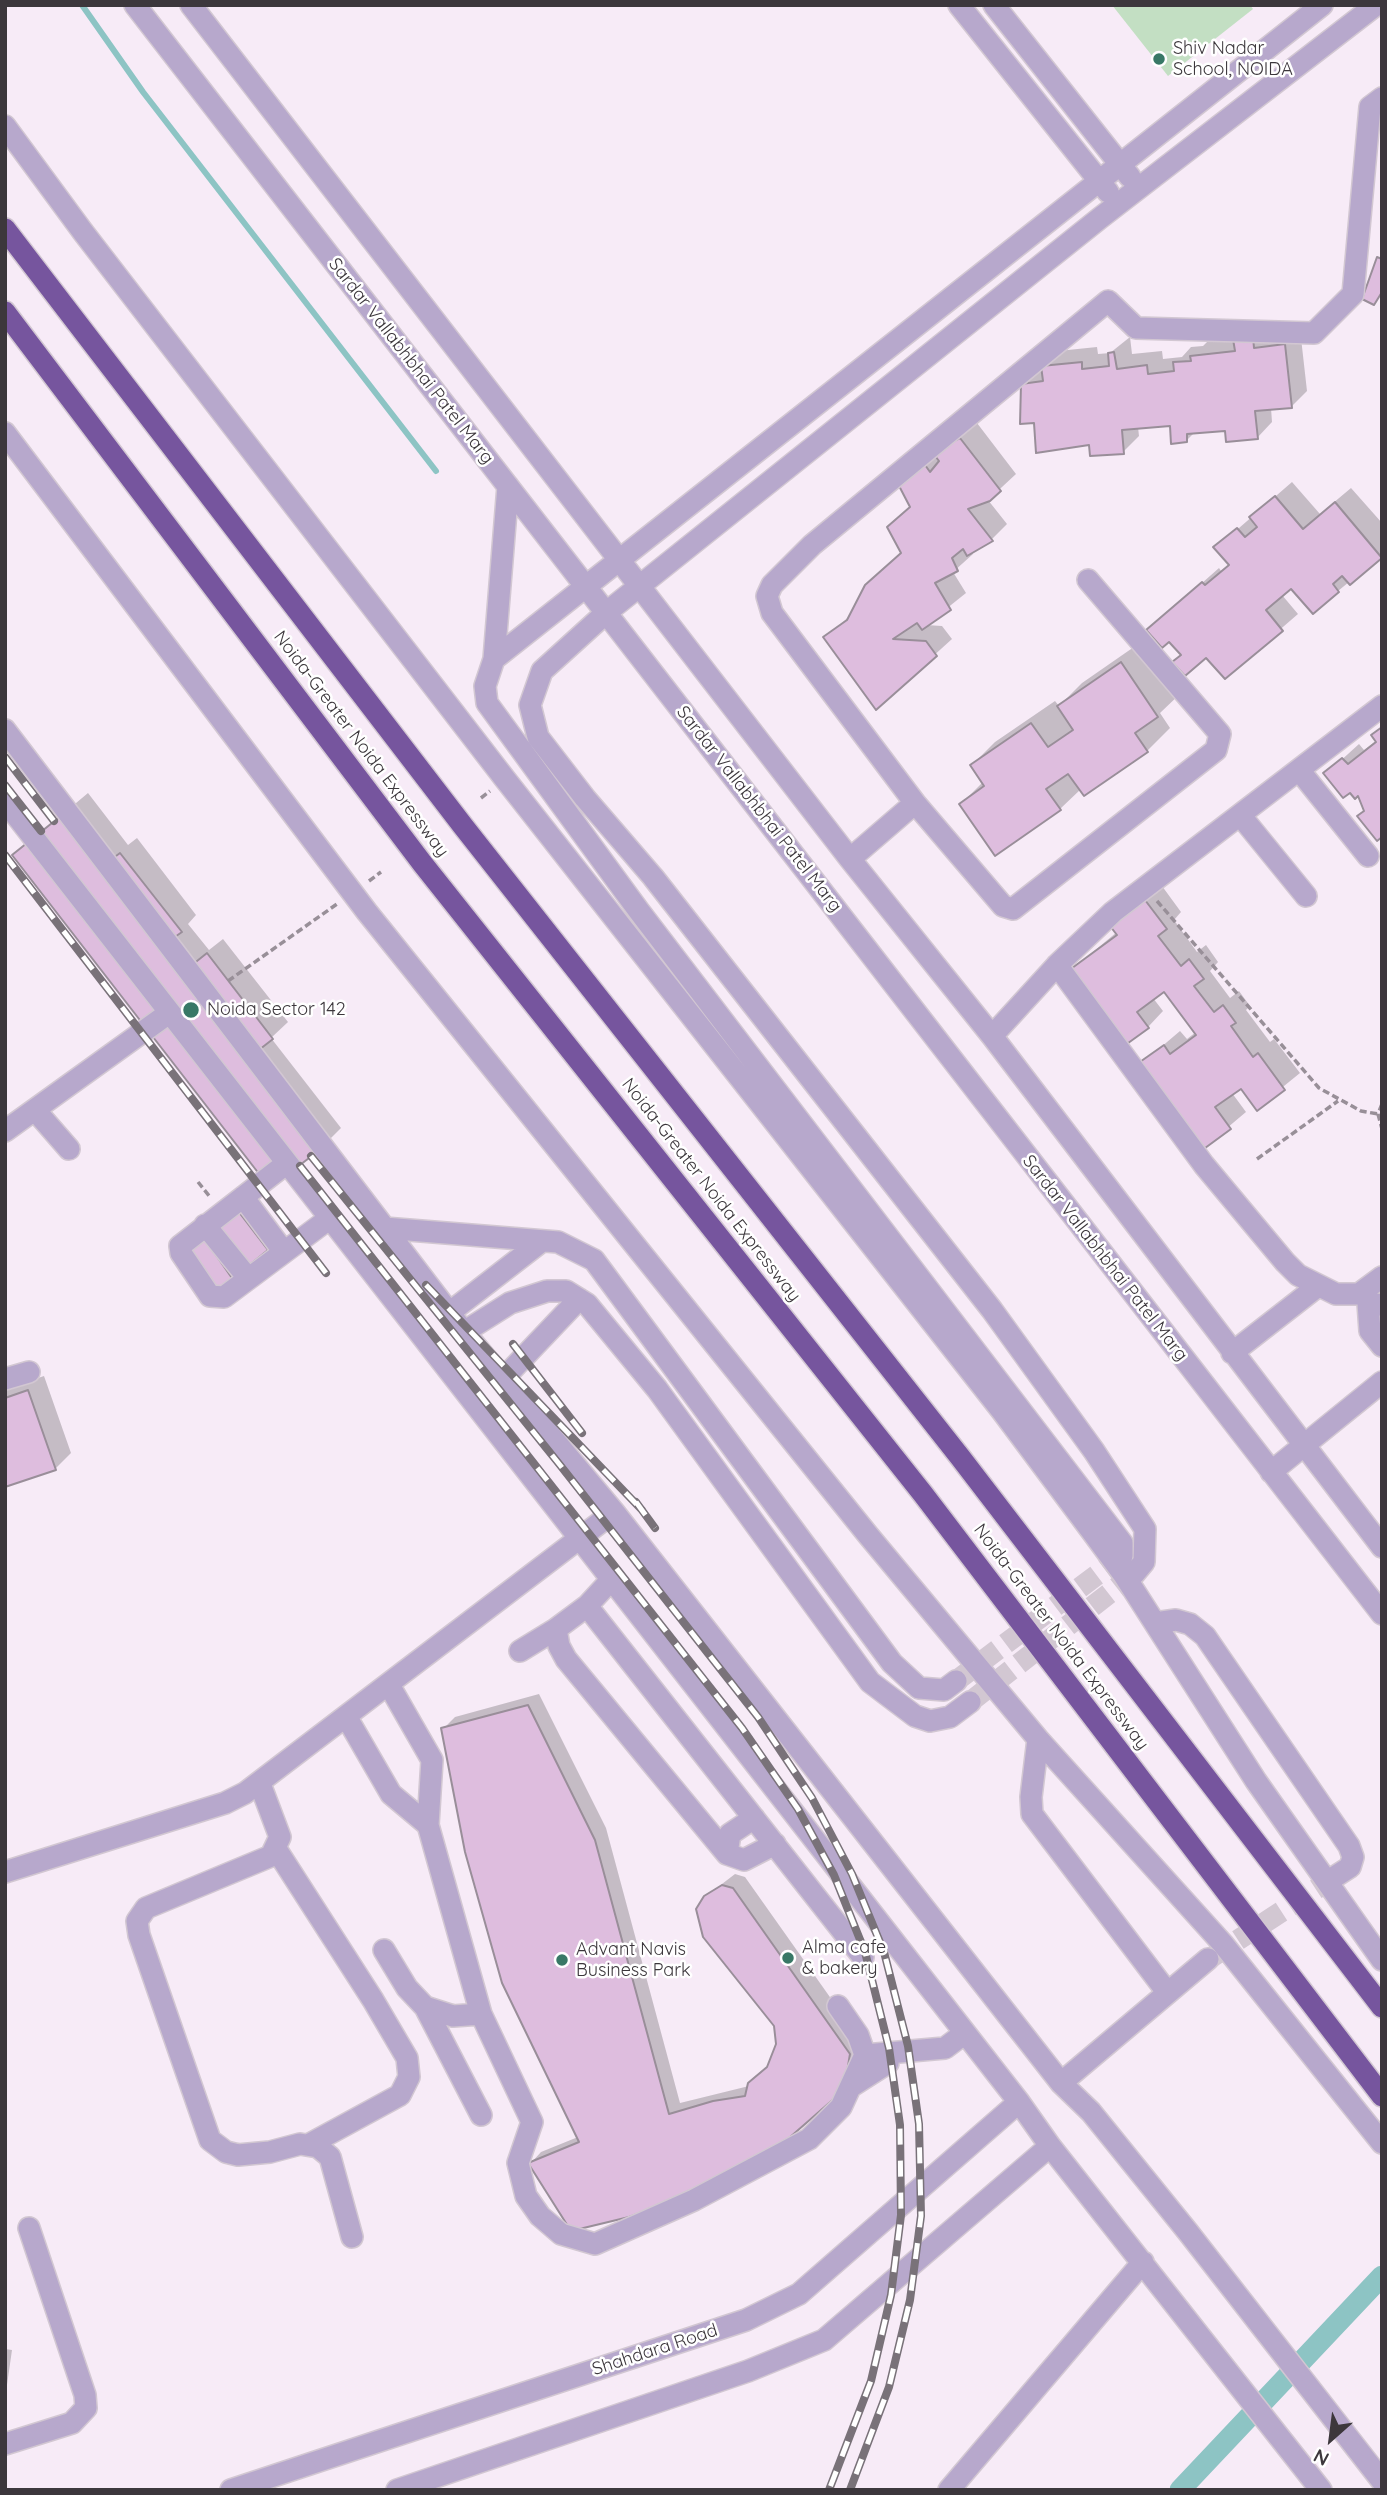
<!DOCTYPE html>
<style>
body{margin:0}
#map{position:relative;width:1387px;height:2495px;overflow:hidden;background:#f7ebf7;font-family:Quicksand,sans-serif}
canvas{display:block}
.frame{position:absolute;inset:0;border:7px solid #3c373c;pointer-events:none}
.north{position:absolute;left:1296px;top:2404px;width:70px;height:70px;-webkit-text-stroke:5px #fff;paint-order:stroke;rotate:208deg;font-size:19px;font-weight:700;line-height:28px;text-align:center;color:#3c373c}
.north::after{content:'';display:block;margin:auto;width:24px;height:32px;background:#3c373c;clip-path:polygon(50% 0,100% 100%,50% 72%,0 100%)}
</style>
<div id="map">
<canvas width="1387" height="2495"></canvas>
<div class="frame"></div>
<div class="north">N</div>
</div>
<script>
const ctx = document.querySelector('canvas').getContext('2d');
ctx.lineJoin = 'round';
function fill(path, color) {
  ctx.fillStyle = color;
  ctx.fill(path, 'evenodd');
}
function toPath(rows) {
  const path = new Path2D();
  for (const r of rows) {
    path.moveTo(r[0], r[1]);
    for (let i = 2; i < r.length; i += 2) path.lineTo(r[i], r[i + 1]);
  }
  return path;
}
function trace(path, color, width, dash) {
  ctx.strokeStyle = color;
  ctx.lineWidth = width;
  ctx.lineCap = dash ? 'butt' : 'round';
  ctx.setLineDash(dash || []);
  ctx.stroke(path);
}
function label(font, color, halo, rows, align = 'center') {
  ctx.font = font + ' Quicksand,sans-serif';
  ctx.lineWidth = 5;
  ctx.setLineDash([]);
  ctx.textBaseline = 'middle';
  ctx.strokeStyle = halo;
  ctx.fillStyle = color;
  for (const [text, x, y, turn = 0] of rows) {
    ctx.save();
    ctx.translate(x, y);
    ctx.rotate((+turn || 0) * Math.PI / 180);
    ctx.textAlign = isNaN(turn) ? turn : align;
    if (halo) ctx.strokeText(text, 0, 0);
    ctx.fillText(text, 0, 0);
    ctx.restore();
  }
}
fill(toPath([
 [1112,5,1250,5,1253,9,1168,76]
]), '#c3dfc3');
fill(toPath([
 [1300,329,1307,391,1291,407,1271,408,1272,422,1257,438,1226,429,1195,432,1187,440,1171,424,1138,427,1139,436,1123,452,1091,443,1036,421,1022,385,1058,351,1097,347,1098,354,1110,353,1130,337,1132,354,1162,351,1163,359,1182,357,1191,347,1203,346,1208,341],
 [977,423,1016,474,988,500,1007,524,992,539,972,552,973,554,953,572,966,593,926,625,942,626,952,639,877,707,825,638,852,614,903,552,889,527,911,506,900,482,950,437],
 [1292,482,1320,514,1351,488,1382,523,1382,555,1338,591,1292,586,1282,595,1298,614,1225,677,1206,656,1182,655,1169,639,1149,630,1219,568,1221,571,1230,564,1216,548],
 [1144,640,1181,693,1160,713,1170,728,1147,751,1084,794,1081,789,1060,809,961,804,983,782,972,765,995,742,1055,701,1059,706,1082,683],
 [1382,727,1382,835,1366,810,1364,801,1326,774,1359,744,1364,750,1377,740,1374,735],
 [88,793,128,845,137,838,196,915,188,924,209,950,223,939,288,1022,271,1038,341,1128,325,1144,14,855],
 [1162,886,1181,912,1174,920,1197,952,1206,945,1218,962,1210,971,1230,998,1239,991,1250,1006,1246,1010,1270,1042,1274,1039,1300,1073,1257,1108,1241,1086,1232,1093,1246,1112,1202,1149,1140,1065,1180,1031,1187,1039,1196,1032,1165,989,1153,998,1163,1011,1148,1027,1070,971,1117,932,1113,926],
 [243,1201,274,1242,267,1249,216,1224],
 [210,1229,240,1272,216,1291],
 [44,1376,71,1453,55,1469,5,1485,5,1389],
 [539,1694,606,1828,680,2103,749,2086,769,2066,778,2044,776,2025,705,1897,735,1874,745,1877,861,2041,855,2076,530,2164,541,2152,578,2137,443,1729,455,1717],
 [5,2349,12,2350,5,2399]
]), '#0003');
trace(toPath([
 [82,5,143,92,436,471]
]), '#8dc4c4', 6);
trace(toPath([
 [1180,2490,1382,2276]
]), '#8dc4c4', 21);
const building = toPath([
 [1377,257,1382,259,1382,292,1374,305,1362,299,1377,257],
 [1253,336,1254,348,1285,344,1292,408,1255,411,1258,439,1226,442,1225,431,1187,434,1187,442,1171,444,1170,426,1122,430,1124,454,1090,456,1089,445,1036,453,1034,423,1020,424,1021,384,1043,381,1041,366,1082,362,1082,369,1109,366,1108,353,1114,352,1117,369,1147,365,1148,374,1174,371,1173,362,1191,361,1190,356,1235,351,1233,339,1253,336],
 [960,438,1001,491,990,501,968,509,993,541,967,556,963,549,952,558,958,571,935,583,951,610,922,630,917,623,893,639,926,641,937,656,876,710,823,637,847,620,865,585,901,553,887,527,910,507,897,482,923,462,930,472,939,461,932,452,960,438],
 [1275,496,1303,529,1335,502,1382,558,1350,585,1342,576,1333,584,1339,592,1313,614,1291,589,1266,610,1283,631,1225,679,1206,658,1185,676,1172,662,1181,655,1169,642,1162,648,1146,630,1202,582,1205,585,1229,565,1213,547,1237,528,1245,537,1257,527,1249,517,1275,496],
 [1121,662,1158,717,1135,733,1148,752,1084,796,1068,774,1046,789,1061,810,995,856,959,804,984,786,970,765,1031,723,1048,747,1073,730,1057,706,1121,662],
 [1382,727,1382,837,1377,841,1357,816,1364,811,1358,796,1355,799,1350,793,1343,798,1323,773,1342,758,1348,764,1376,742,1371,735,1382,727],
 [72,807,112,859,120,853,182,932,172,939,192,965,207,953,273,1039,255,1053,326,1145,270,1188,12,855,72,807],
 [1145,900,1167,929,1158,936,1181,966,1189,959,1204,979,1194,986,1214,1012,1223,1005,1236,1023,1231,1026,1253,1057,1258,1053,1285,1090,1257,1111,1241,1089,1215,1107,1231,1129,1201,1151,1137,1064,1164,1045,1170,1054,1196,1035,1164,992,1137,1012,1149,1028,1124,1046,1068,971,1117,935,1110,926,1145,900],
 [235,1207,268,1250,247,1267,214,1224,235,1207],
 [202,1235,234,1281,216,1294,184,1248,202,1235],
 [28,1390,56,1470,5,1487,5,1398,28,1390],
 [528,1705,595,1840,669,2114,713,2101,745,2096,748,2083,767,2067,776,2044,774,2026,703,1937,696,1909,704,1896,722,1885,733,1888,850,2054,844,2090,781,2145,670,2202,629,2217,571,2231,528,2163,579,2142,502,1983,465,1852,441,1728,528,1705]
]);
fill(building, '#debdde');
trace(building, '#998e99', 2);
trace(toPath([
 [956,1681,1122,1556],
 [970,1702,1134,1574],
 [1212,1957,1336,1876]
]), '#d2c7d2', 21, [21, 10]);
const minor = toPath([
 [135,5,1382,1614],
 [191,5,850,859,992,1036,1382,1547],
 [959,5,1108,192],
 [994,5,1130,177],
 [5,126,83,232,505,779,1002,1411,1093,1533,1124,1575,1256,1781,1382,1960],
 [5,433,367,912,868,1535,1038,1739,1223,1944,1382,2143],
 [494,659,508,486],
 [5,730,464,1332,614,1512,1061,2083,1091,2112,1188,2232,1382,2481],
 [1299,770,1368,856],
 [5,801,1019,2102,1050,2146,1321,2490],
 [915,803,1003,906,1013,909,1216,750,1220,734,1088,580],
 [1240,815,1306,896],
 [850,859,915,803,772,613,767,596,772,585,812,545,1108,301,1136,328,1314,333,1353,294,1370,107,1382,98],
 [1057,965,1204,1165,1285,1262,1298,1275,1336,1294,1359,1294,1382,1277],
 [992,1036,1057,965,1113,912,1382,706],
 [35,1110,69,1149],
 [5,1131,169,1013],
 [287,1163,180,1246,181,1253,210,1296,224,1297,330,1218],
 [243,1197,284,1252],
 [205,1225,248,1278],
 [384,1228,558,1242,594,1260,892,1663,919,1688,944,1690,956,1681],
 [1382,1305,1368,1303,1370,1331,1382,1346],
 [449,1313,542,1241],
 [464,1332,510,1303,547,1291,566,1291,587,1304,657,1389,870,1682,915,1716,930,1721,950,1717,970,1702],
 [1232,1353,1318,1286],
 [5,1379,29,1372],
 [503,1379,579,1299],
 [1271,1472,1382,1382],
 [1122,1556,1122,1543,639,911,487,703,485,686,494,659,1322,5],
 [1134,1574,1144,1562,1145,1529,1094,1451,992,1310,653,877,585,798,538,737,530,705,542,671,607,612,1100,218,1376,5],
 [610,1581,587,1606,863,1957],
 [587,1606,556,1629,559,1646,566,1659,727,1854],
 [1155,1623,1176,1620,1190,1624,1205,1636,1349,1846,1353,1857,1350,1867,1336,1876],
 [520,1651,556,1629],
 [347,1718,391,1794,428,1825,432,1760,389,1685],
 [1038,1739,1031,1797,1032,1814,1167,1992],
 [260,1784,280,1837,271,1856,146,1908,137,1921,139,1935,210,2140,226,2152,238,2155,270,2152,300,2144,318,2147,330,2157,352,2237],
 [754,1818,730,1834,727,1854,744,1860,775,1844],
 [428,1825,481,2014,532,2122,518,2163,526,2196,540,2216,561,2234,595,2244,694,2200,809,2139,841,2107,865,2055,858,2035,838,2006],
 [276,1849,373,2000,407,2058,409,2077,400,2095,310,2144],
 [5,1872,225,1803,245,1793,614,1512],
 [384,1950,407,1988,425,2007,453,2016,481,2014],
 [425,2007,481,2115],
 [865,2055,945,2048,965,2033],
 [1061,2083,1208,1959],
 [852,2086,888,2063],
 [5,2444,72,2423,86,2408,85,2395,29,2228],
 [231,2490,746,2320,799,2294,1019,2102],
 [397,2490,748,2371,824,2340,1050,2146],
 [949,2490,1143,2262]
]);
const highway = toPath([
 [5,229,463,826,960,1457,1382,2007],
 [5,312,422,863,923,1494,1382,2096]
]);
trace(minor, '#d2c7d2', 24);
trace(highway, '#d2c7d2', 24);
trace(toPath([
 [481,798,490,791],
 [369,881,381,872],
 [1157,901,1319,1088,1361,1111,1378,1114],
 [228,981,337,904],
 [1382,1104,1378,1114,1382,1129],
 [1257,1159,1338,1101],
 [198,1182,210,1197]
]), '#988f98', 3.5, [7, 3.5]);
trace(minor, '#b7a8cc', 21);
trace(highway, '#76559e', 21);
const rail = toPath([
 [5,757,54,821],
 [5,785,41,831],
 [5,855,326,1273],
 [311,1156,560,1465,758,1717,812,1798,852,1874,884,1952,908,2046,919,2124,921,2216,910,2300,889,2387,850,2490],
 [300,1166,742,1728,798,1809,834,1875,865,1952,889,2048,900,2125,901,2215,891,2295,871,2381,829,2490],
 [426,1285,642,1510],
 [513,1344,582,1433],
 [636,1502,655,1528]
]);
trace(rail, '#797279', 8);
trace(rail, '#fff', 5, [16]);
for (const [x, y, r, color] of [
 [1159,59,7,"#387866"],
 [191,1010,9,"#387866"],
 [788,1958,7,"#387866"],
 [562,1960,7,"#387866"]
]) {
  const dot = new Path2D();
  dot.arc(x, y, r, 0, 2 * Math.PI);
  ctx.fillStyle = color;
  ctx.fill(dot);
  trace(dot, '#fff', 2.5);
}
label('18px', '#3c373c', '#fff', [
 ["Shiv Nadar",1173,49],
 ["School, NOIDA",1173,70],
 ["Noida Sector 142",207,1010],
 ["Alma cafe",802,1948],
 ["& bakery",802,1969],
 ["Advant Navis",576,1950],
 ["Business Park",576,1971]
], 'left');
label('18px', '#3c373c', '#fff', [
 ["Sardar Vallabhbhai Patel Marg",411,361,52],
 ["Noida-Greater Noida Expressway",361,744,53],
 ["Sardar Vallabhbhai Patel Marg",759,809,52],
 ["Noida-Greater Noida Expressway",711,1190,52],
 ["Sardar Vallabhbhai Patel Marg",1105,1258,52],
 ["Noida-Greater Noida Expressway",1061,1637,53],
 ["Shahdara Road",655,2350,-18]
]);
</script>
